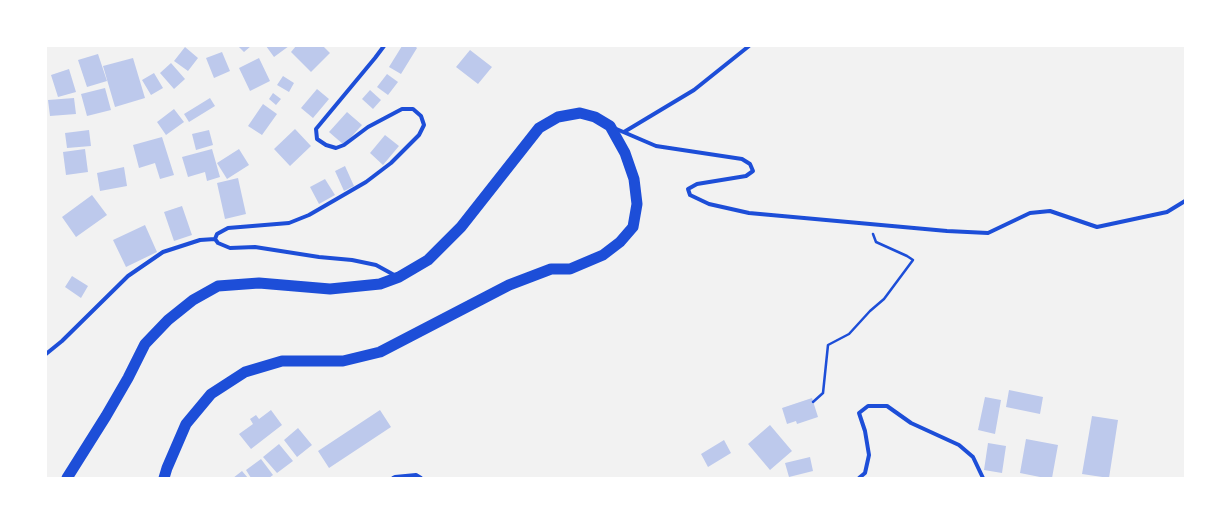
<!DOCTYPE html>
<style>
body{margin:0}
#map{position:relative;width:1231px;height:524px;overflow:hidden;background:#f2f2f2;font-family:"Sofia Sans Condensed",sans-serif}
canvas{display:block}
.frame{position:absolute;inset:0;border:47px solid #fff;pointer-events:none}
</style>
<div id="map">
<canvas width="1231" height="524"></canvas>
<div class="frame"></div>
</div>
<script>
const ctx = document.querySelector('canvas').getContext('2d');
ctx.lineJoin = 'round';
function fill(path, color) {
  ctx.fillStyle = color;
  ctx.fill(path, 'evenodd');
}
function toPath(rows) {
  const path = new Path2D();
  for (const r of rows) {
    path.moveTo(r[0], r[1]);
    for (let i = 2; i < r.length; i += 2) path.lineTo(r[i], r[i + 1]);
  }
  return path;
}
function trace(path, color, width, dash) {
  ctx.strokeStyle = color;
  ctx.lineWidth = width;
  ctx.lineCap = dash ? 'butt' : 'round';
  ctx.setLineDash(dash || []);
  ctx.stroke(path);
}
fill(toPath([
 [238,46,251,46,244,52],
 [266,46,289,46,274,57],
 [296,46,323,46,330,53,311,72,291,52],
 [402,46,415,46,417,48,401,74,389,67],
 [185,47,198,58,188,71,174,61],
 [470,50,492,67,478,84,456,67],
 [222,52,230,71,214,78,206,58],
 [98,54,107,81,87,87,78,60],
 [133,58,145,98,115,107,103,66],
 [259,58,270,81,250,91,239,68],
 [171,63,185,79,174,89,160,73],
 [69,69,76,92,58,97,51,75],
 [154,73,163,88,151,95,142,80],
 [387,74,398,82,388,95,377,87],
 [283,76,294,83,289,92,277,85],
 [105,88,111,110,87,116,81,94],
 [317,89,329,99,313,118,301,108],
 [370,90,381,100,373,109,362,99],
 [273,93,281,99,276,105,269,99],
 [74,98,76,114,50,116,48,100],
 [210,98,215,106,189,122,184,114],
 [263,104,277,114,262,135,248,126],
 [174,109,184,122,166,135,157,122],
 [347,112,362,125,344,145,329,132],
 [295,129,311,146,290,166,274,149],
 [89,130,91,146,67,148,65,133],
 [209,130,213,145,196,150,192,134],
 [385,135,399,146,383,165,370,153],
 [162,137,174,175,160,179,155,163,139,168,133,145],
 [85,149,88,172,66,175,63,152],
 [212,149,220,177,207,181,205,172,188,177,182,157],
 [239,149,249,165,227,179,217,163],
 [345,166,354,186,344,191,335,171],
 [124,167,127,186,100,191,97,173],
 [238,178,246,214,225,219,217,183],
 [325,179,335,195,319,204,310,187],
 [92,195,107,215,76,237,62,217],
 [182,206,192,235,174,241,164,212],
 [145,225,157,252,126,267,113,240],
 [72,276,88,286,81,298,65,287],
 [1009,390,1043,397,1040,414,1006,407],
 [985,397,1001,400,995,434,978,430],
 [812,398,818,417,797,424,796,421,787,424,782,408],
 [271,410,282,425,251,449,239,434,253,424,250,419,256,415,259,419],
 [380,410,391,427,329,468,318,451],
 [1092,416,1118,420,1109,478,1082,474],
 [770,425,792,451,770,470,748,444],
 [298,428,312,445,297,457,284,440],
 [1026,439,1058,445,1052,478,1045,478,1020,473],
 [724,440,731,453,708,467,701,454],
 [988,443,1006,446,1002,473,984,470],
 [279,444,293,461,277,473,263,457],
 [810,457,813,471,789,477,785,463],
 [261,459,273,475,269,478,251,478,246,470],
 [242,471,248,478,233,478]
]), '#bdc9ec');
trace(toPath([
 [813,402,823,393,828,345,849,334,870,311,884,299,913,260,907,256,876,242,873,234]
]), '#1d4ed8', 2.5);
trace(toPath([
 [384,46,375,58,316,129,317,139,326,145,336,148,344,145,368,127,402,109,413,109,421,116,424,125,419,135,391,163,366,182,309,215,289,223,228,228,217,234,215,239,218,243,230,248,255,247,319,257,352,260,376,265,396,276],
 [614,128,656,146,742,159,750,164,753,171,746,176,697,184,688,189,690,195,709,204,749,213,947,231,988,233,1030,213,1050,211,1097,227,1167,212,1185,201],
 [624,132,694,90,749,46],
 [46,354,62,341,128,276,163,252,200,240,215,239],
 [393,478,395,477,416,475,421,478],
 [859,478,865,473,869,455,865,431,859,413,868,406,887,406,911,423,959,445,973,457,983,478]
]), '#1d4ed8', 4);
trace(toPath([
 [67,478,106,416,128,378,145,344,168,320,193,300,218,286,259,283,330,289,380,284,399,277,428,260,461,227,539,128,558,117,580,113,595,117,610,126,625,153,634,179,637,204,633,227,620,242,603,255,570,269,551,269,509,285,380,352,343,361,282,361,245,372,211,394,186,424,167,468,164,478]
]), '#1d4ed8', 11);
</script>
